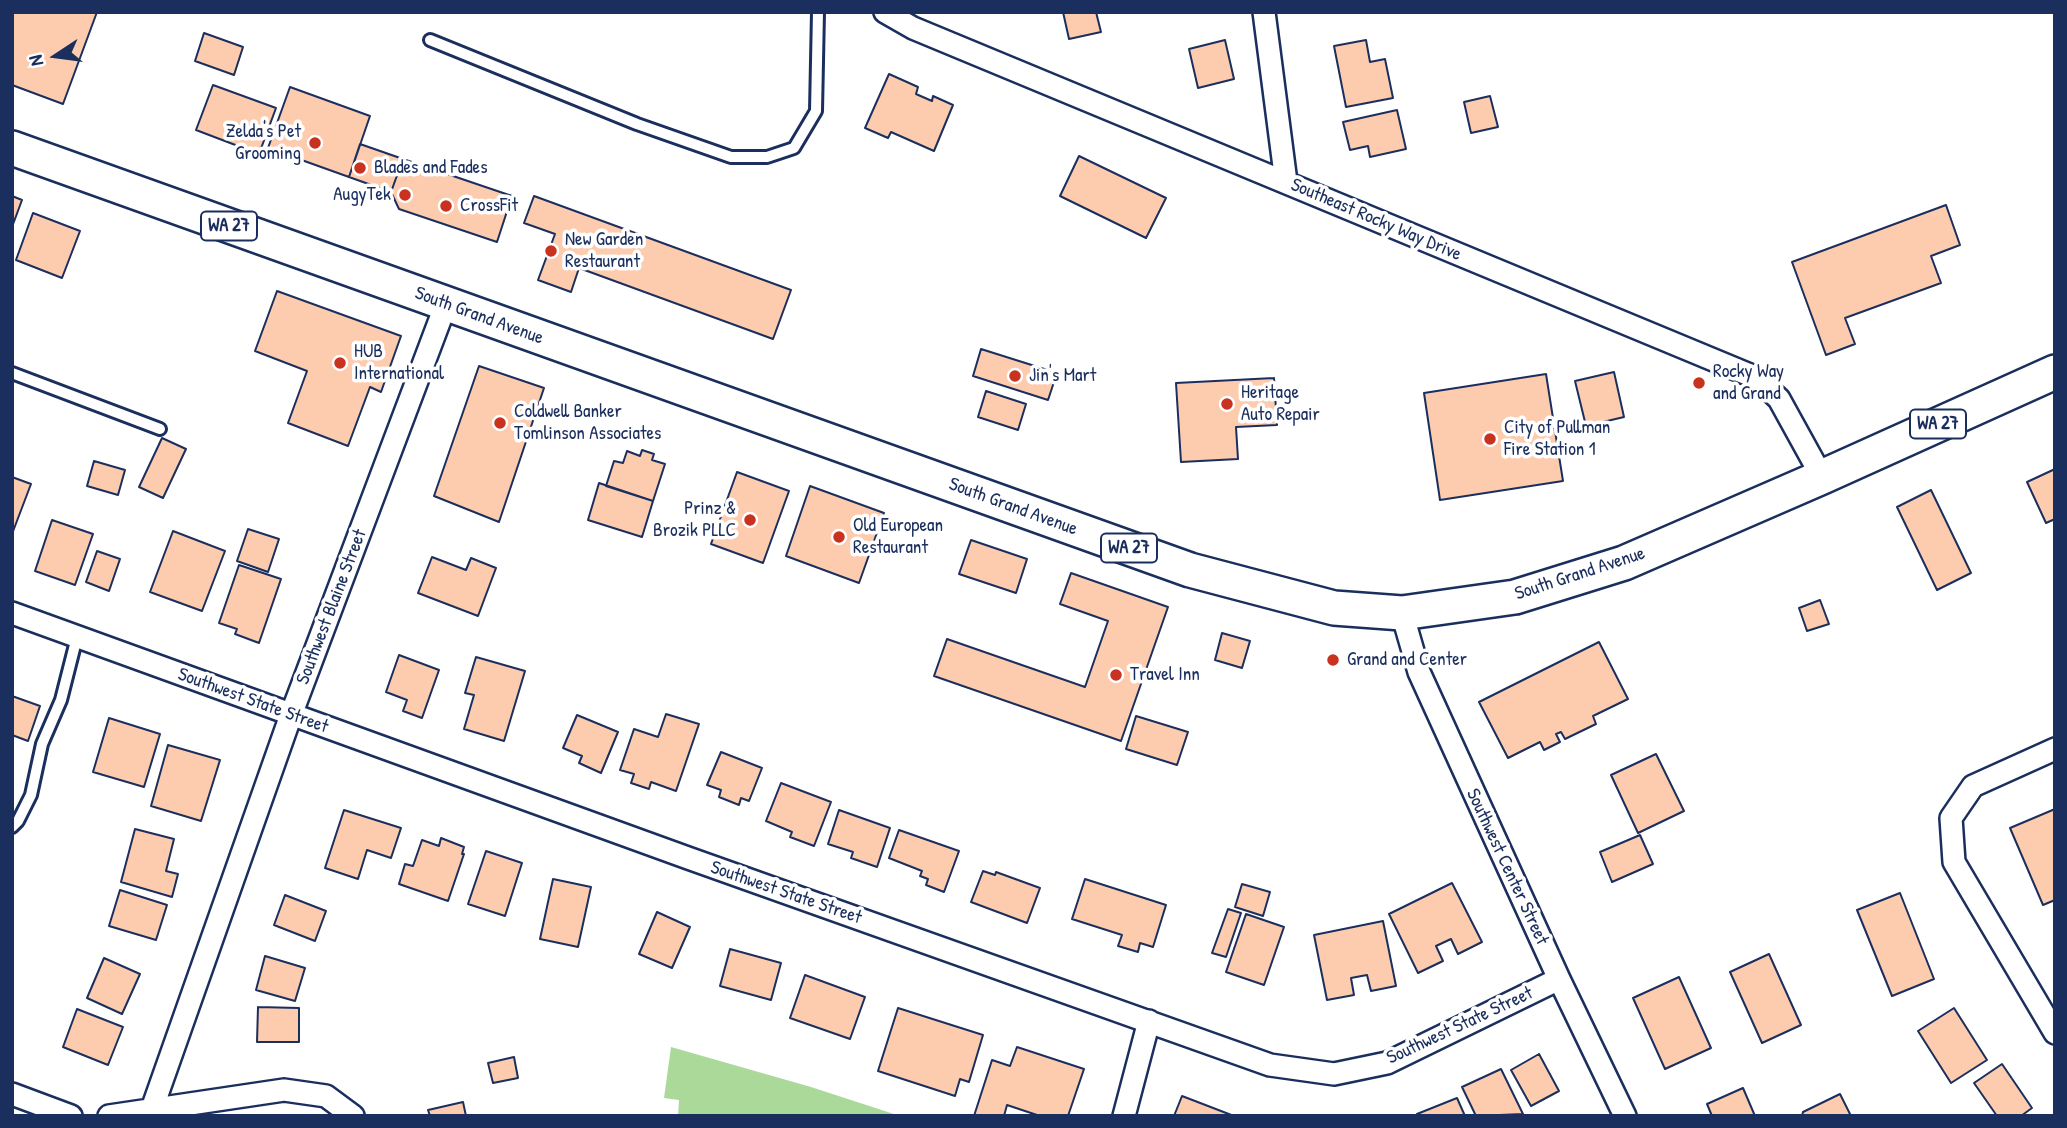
<!DOCTYPE html>
<style>
body{margin:0}
#map{position:relative;width:2067px;height:1128px;overflow:hidden;background:#fff;font-family:"Patrick Hand",sans-serif}
canvas{display:block}
.frame{position:absolute;inset:0;border:14px solid #1b2f5e;pointer-events:none}
.north{position:absolute;left:21px;top:21px;width:70px;height:70px;-webkit-text-stroke:5px #fff;paint-order:stroke;rotate:257deg;font-size:19px;font-weight:700;line-height:28px;text-align:center;color:#1b2f5e}
.north::after{content:'';display:block;margin:auto;width:24px;height:32px;background:#1b2f5e;clip-path:polygon(50% 0,100% 100%,50% 72%,0 100%)}
</style>
<div id="map">
<canvas width="2067" height="1128"></canvas>
<div class="frame"></div>
<div class="north">N</div>
</div>
<script>
const ctx = document.querySelector('canvas').getContext('2d');
ctx.lineJoin = 'round';
function fill(path, color) {
  ctx.fillStyle = color;
  ctx.fill(path, 'evenodd');
}
function toPath(rows) {
  const path = new Path2D();
  for (const r of rows) {
    path.moveTo(r[0], r[1]);
    for (let i = 2; i < r.length; i += 2) path.lineTo(r[i], r[i + 1]);
  }
  return path;
}
function trace(path, color, width, dash) {
  ctx.strokeStyle = color;
  ctx.lineWidth = width;
  ctx.lineCap = dash ? 'butt' : 'round';
  ctx.setLineDash(dash || []);
  ctx.stroke(path);
}
function label(font, color, halo, rows, align = 'center') {
  ctx.font = font + ' "Patrick Hand",sans-serif';
  ctx.lineWidth = 7;
  ctx.setLineDash([]);
  ctx.textBaseline = 'middle';
  ctx.strokeStyle = halo;
  ctx.fillStyle = color;
  for (const [text, x, y, turn = 0] of rows) {
    ctx.save();
    ctx.translate(x, y);
    ctx.rotate((+turn || 0) * Math.PI / 180);
    ctx.textAlign = isNaN(turn) ? turn : align;
    if (halo) ctx.strokeText(text, 0, 0);
    ctx.fillText(text, 0, 0);
    ctx.restore();
  }
}
fill(toPath([
 [671,1047,811,1087,900,1116,678,1116,679,1100,664,1098]
]), '#aad999');
const building = toPath([
 [12,12,97,12,63,104,12,85,12,12],
 [1063,12,1096,12,1101,32,1069,39,1063,12],
 [204,33,243,47,234,75,195,61,204,33],
 [1225,40,1234,79,1198,88,1189,49,1225,40],
 [1366,40,1370,62,1385,59,1393,98,1346,107,1334,46,1366,40],
 [889,74,918,87,916,94,932,101,933,96,953,105,934,151,891,132,888,138,865,128,889,74],
 [213,85,276,108,259,154,196,130,213,85],
 [290,87,370,116,349,177,268,148,290,87],
 [1490,96,1498,127,1471,133,1464,102,1490,96],
 [1397,110,1406,149,1370,157,1368,146,1350,150,1343,122,1397,110],
 [360,144,403,159,391,192,349,177,360,144],
 [1079,156,1166,198,1146,238,1060,196,1079,156],
 [403,159,512,196,497,242,399,209,391,192,403,159],
 [12,196,22,200,12,227,12,196],
 [534,196,791,290,773,339,579,268,571,292,538,280,555,234,524,223,534,196],
 [1946,205,1960,245,1931,256,1941,283,1845,318,1855,344,1826,355,1792,262,1946,205],
 [33,213,80,231,62,278,16,260,33,213],
 [277,291,401,336,381,392,370,387,348,446,288,423,307,371,255,351,277,291],
 [981,349,1057,373,1048,400,973,376,981,349],
 [479,366,544,388,499,522,434,496,479,366],
 [1614,372,1624,417,1586,426,1575,381,1614,372],
 [1546,374,1563,481,1440,500,1424,393,1546,374],
 [1274,378,1277,425,1236,427,1238,459,1181,462,1176,383,1274,378],
 [986,391,1026,404,1018,430,978,417,986,391],
 [162,438,186,449,163,498,139,487,162,438],
 [642,450,654,454,652,460,665,464,653,501,606,486,614,461,623,463,627,451,640,456,642,450],
 [94,461,125,470,118,495,87,486,94,461],
 [2055,469,2055,519,2046,523,2027,482,2055,469],
 [737,472,789,491,763,563,711,544,737,472],
 [12,477,31,484,12,534,12,477],
 [599,483,653,501,642,537,588,520,599,483],
 [810,486,884,513,859,583,786,556,810,486],
 [1931,490,1971,573,1937,590,1897,507,1931,490],
 [52,520,93,534,75,585,35,571,52,520],
 [248,529,279,539,268,572,237,561,248,529],
 [173,531,225,551,202,611,150,592,173,531],
 [971,540,1027,559,1016,593,959,574,971,540],
 [97,551,120,559,109,591,86,582,97,551],
 [432,557,466,570,471,558,496,568,478,616,418,593,432,557],
 [239,565,281,579,259,643,235,634,237,629,219,623,239,565],
 [1071,573,1168,607,1121,741,934,676,947,639,1085,687,1108,621,1060,604,1071,573],
 [1820,600,1829,624,1807,631,1799,608,1820,600],
 [1222,633,1250,641,1242,668,1215,660,1222,633],
 [1599,642,1628,699,1593,716,1596,724,1565,739,1561,732,1556,734,1560,742,1544,750,1540,742,1508,758,1479,702,1599,642],
 [399,655,439,670,422,718,403,711,407,700,386,692,399,655],
 [476,657,525,671,504,741,464,729,474,695,465,693,476,657],
 [12,696,40,706,28,741,12,735,12,696],
 [666,714,699,724,676,791,651,782,649,789,631,783,634,774,620,770,634,729,658,737,666,714],
 [577,715,618,732,601,773,579,763,582,756,563,748,577,715],
 [1136,716,1188,732,1177,765,1126,749,1136,716],
 [109,718,160,734,144,787,93,772,109,718],
 [168,745,220,760,201,821,151,806,168,745],
 [721,752,762,768,749,801,741,798,739,805,719,797,721,790,707,785,721,752],
 [1656,754,1684,811,1638,833,1611,775,1656,754],
 [781,783,831,802,814,846,790,837,792,832,766,821,781,783],
 [2055,809,2055,900,2043,905,2010,828,2055,809],
 [344,810,401,828,391,858,367,850,358,879,325,868,344,810],
 [839,810,890,828,877,867,851,858,853,852,828,844,839,810],
 [135,829,174,839,166,871,178,874,172,897,121,882,135,829],
 [899,830,959,851,944,892,926,885,928,879,920,876,922,871,889,858,899,830],
 [1640,835,1653,864,1612,882,1600,852,1640,835],
 [441,838,464,847,462,854,464,854,448,901,399,884,405,864,413,866,422,840,439,846,441,838],
 [486,851,522,863,505,916,468,904,486,851],
 [983,871,995,875,996,872,1040,888,1027,923,971,902,983,871],
 [553,879,591,887,578,947,540,939,553,879],
 [1085,879,1166,905,1153,947,1140,943,1138,952,1118,946,1122,935,1072,919,1085,879],
 [1452,883,1482,942,1458,954,1451,939,1436,946,1443,961,1418,973,1389,914,1452,883],
 [1242,884,1270,892,1263,916,1235,907,1242,884],
 [120,890,167,905,156,940,109,926,120,890],
 [1900,893,1934,979,1892,996,1857,910,1900,893],
 [285,895,326,911,315,941,274,925,285,895],
 [1228,909,1241,913,1226,957,1212,953,1228,909],
 [657,912,690,927,672,968,639,954,657,912],
 [1246,914,1284,927,1264,985,1226,972,1246,914],
 [1383,921,1396,986,1371,991,1367,975,1351,978,1354,995,1327,1000,1314,935,1383,921],
 [730,949,781,963,771,1000,720,986,730,949],
 [1769,954,1801,1025,1762,1043,1730,972,1769,954],
 [265,956,305,968,295,1001,256,990,265,956],
 [104,958,140,974,122,1014,87,998,104,958],
 [805,975,865,997,850,1039,790,1018,805,975],
 [1679,977,1711,1048,1665,1069,1633,998,1679,977],
 [258,1007,299,1008,299,1042,257,1042,258,1007],
 [898,1008,983,1035,969,1082,960,1079,955,1096,878,1071,898,1008],
 [1954,1008,1987,1060,1951,1083,1918,1031,1954,1008],
 [77,1009,123,1027,108,1065,63,1047,77,1009],
 [1017,1047,1084,1069,1068,1116,1040,1116,1007,1105,1004,1116,974,1116,992,1060,1010,1066,1017,1047],
 [1539,1054,1559,1091,1531,1106,1511,1070,1539,1054],
 [514,1057,518,1078,493,1083,488,1063,514,1057],
 [2002,1064,2032,1108,2021,1116,1997,1116,1974,1083,2002,1064],
 [1501,1069,1523,1114,1476,1116,1462,1087,1501,1069],
 [1743,1088,1755,1116,1712,1116,1707,1104,1743,1088],
 [1840,1094,1851,1116,1802,1116,1803,1112,1840,1094],
 [1182,1096,1234,1116,1174,1116,1182,1096],
 [1457,1098,1465,1116,1418,1116,1417,1114,1457,1098],
 [463,1102,466,1116,430,1116,428,1110,463,1102]
]);
fill(building, '#fdcbad');
trace(building, '#1b2f5e', 2);
const lane = toPath([
 [430,40,637,124,731,157,767,157,794,148,816,111,818,12],
 [12,373,160,429],
 [12,827,18,821,31,795,42,744,61,700,77,637]
]);
const street = toPath([
 [885,12,913,28,1757,378,1779,399,1822,477],
 [1264,12,1286,182],
 [12,613,688,858,1270,1065,1334,1074,1387,1063,1559,979],
 [1402,613,1419,672,1559,979,1625,1116],
 [2055,749,1973,786,1951,818,1954,862,2055,1033],
 [12,1094,71,1116],
 [152,1109,291,715,446,304],
 [109,1116,284,1090,326,1096,353,1116],
 [1124,1116,1149,1021]
]);
const primary = toPath([
 [12,148,1190,570,1334,608,1402,613,1515,597,1624,563,1822,477,2055,372]
]);
trace(lane, '#1b2f5e', 16);
trace(street, '#1b2f5e', 26);
trace(primary, '#1b2f5e', 38);
trace(lane, '#fff', 10);
trace(street, '#fff', 21);
trace(primary, '#fff', 33);
for (const [x, y, r, color] of [
 [315,143,7,"#c8321e"],
 [360,168,7,"#c8321e"],
 [405,195,7,"#c8321e"],
 [446,206,7,"#c8321e"],
 [551,251,7,"#c8321e"],
 [340,363,7,"#c8321e"],
 [1015,376,7,"#c8321e"],
 [1699,383,7,"#c8321e"],
 [1227,404,7,"#c8321e"],
 [500,423,7,"#c8321e"],
 [1490,439,7,"#c8321e"],
 [750,520,7,"#c8321e"],
 [839,537,7,"#c8321e"],
 [1333,660,7,"#c8321e"],
 [1116,675,7,"#c8321e"]
]) {
  const dot = new Path2D();
  dot.arc(x, y, r, 0, 2 * Math.PI);
  ctx.fillStyle = color;
  ctx.fill(dot);
  trace(dot, '#fff', 2.5);
}
for (const [x, y, w] of [
 [229,226,56],
 [1938,424,56],
 [1129,548,56]
]) {
  const box = new Path2D();
  box.roundRect(x - w / 2, y - 14.5, w, 29, 5);
  ctx.fillStyle = '#fff';
  ctx.fill(box);
  trace(box, '#1b2f5e', 2);
}
label('bold 18px', '#1b2f5e', null, [
 ["WA 27",229,226],
 ["WA 27",1938,424],
 ["WA 27",1129,548]
]);
label('19px', '#1b2f5e', '#fff', [
 ["Zelda's Pet",301,132,"right"],
 ["Grooming",301,154,"right"],
 ["Blades and Fades",374,168],
 ["AugyTek",391,195,"right"],
 ["CrossFit",460,206],
 ["New Garden",565,240],
 ["Restaurant",565,262],
 ["HUB",354,352],
 ["International",354,374],
 ["Rocky Way",1713,372],
 ["and Grand",1713,394],
 ["Jin's Mart",1029,376],
 ["Heritage",1241,393],
 ["Auto Repair",1241,415],
 ["Coldwell Banker",514,412],
 ["Tomlinson Associates",514,434],
 ["City of Pullman",1504,428],
 ["Fire Station 1",1504,450],
 ["Prinz &",736,509,"right"],
 ["Brozik PLLC",736,531,"right"],
 ["Old European",853,526],
 ["Restaurant",853,548],
 ["Grand and Center",1347,660],
 ["Travel Inn",1130,675]
], 'left');
label('19px', '#1b2f5e', '#fff', [
 ["Southeast Rocky Way Drive",1376,220,23],
 ["South Grand Avenue",479,316,20],
 ["South Grand Avenue",1013,507,20],
 ["South Grand Avenue",1580,574,-18],
 ["Southwest Blaine Street",332,607,-69],
 ["Southwest State Street",253,701,20],
 ["Southwest Center Street",1507,867,65],
 ["Southwest State Street",786,893,19],
 ["Southwest State Street",1460,1026,-25]
]);
</script>
